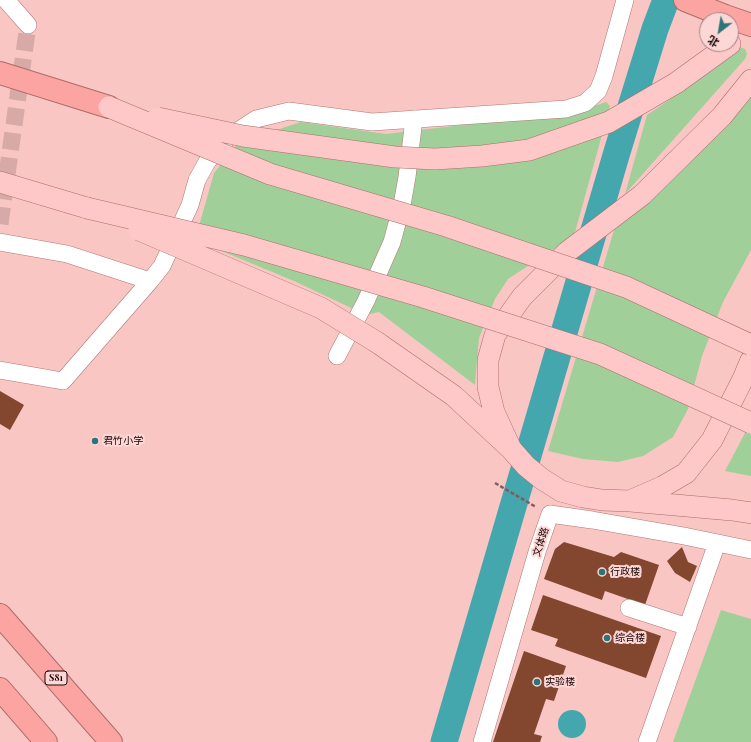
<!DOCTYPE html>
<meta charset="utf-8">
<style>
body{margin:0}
#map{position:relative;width:751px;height:742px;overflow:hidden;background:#f9c6c4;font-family:"Playfair Display","Noto Sans SC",serif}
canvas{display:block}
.north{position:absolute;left:699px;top:12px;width:40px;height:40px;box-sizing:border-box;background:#fdd7d5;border:1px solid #a18382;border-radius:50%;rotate:211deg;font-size:11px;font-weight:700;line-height:16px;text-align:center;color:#180505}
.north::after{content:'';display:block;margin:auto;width:14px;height:18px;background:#2b757a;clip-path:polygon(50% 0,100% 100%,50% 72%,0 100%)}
</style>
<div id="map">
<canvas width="751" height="742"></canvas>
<div class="north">北</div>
</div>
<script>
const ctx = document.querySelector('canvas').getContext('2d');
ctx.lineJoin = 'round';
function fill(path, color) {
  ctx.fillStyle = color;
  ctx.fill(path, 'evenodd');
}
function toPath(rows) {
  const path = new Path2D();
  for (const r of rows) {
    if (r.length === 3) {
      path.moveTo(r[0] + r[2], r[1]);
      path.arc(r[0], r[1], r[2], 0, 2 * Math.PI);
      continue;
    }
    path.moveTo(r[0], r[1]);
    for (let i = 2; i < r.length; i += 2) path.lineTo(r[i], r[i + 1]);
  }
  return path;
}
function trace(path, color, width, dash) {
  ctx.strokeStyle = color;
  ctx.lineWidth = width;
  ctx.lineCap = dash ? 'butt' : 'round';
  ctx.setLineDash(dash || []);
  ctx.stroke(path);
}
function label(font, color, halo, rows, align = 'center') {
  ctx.font = font + ' "Playfair Display","Noto Sans SC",serif';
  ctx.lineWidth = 4;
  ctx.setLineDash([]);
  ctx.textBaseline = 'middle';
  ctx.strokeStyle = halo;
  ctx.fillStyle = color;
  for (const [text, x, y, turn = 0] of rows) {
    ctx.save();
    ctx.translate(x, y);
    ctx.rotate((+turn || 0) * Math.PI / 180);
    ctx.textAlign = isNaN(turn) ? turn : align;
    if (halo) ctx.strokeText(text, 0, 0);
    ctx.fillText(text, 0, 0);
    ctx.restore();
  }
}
fill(toPath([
 [739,47,745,49,747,54,745,59,625,194,647,115,672,98,733,49],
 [751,90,751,250,723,302,702,356,688,409,673,437,643,456,618,462,583,459,548,451,614,230,692,159],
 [606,102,610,106,574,236,508,279,495,299,479,338,475,385,379,312,366,315,294,281,195,240,214,173,239,142,301,122,386,134,580,111],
 [751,418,751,476,725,471,745,433],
 [721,610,751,619,751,742,673,742]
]), '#a0cf9a');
fill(toPath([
 [572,724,14]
]), '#44a7ae');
trace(toPath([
 [444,742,617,152,655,29,666,0]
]), '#44a7ae', 27);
fill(toPath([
 [0,391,24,405,10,430,0,424],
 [564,542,614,557,621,552,659,565,645,605,605,591,602,600,544,579,555,549],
 [682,547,688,562,697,566,690,582,675,573,667,561],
 [543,595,661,636,646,678,555,646,558,639,531,630],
 [524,651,566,666,554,701,546,699,534,734,542,736,540,742,493,742]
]), '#83462e');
trace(toPath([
 [0,224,28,25]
]), '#d7a9a7', 17, [17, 8]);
const minor = toPath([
 [6,0,28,25],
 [0,242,67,254,150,281,63,381,0,370],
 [150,281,162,266,190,205,197,180,207,162,227,138,256,119,289,111,372,122,566,109,585,103,598,91,604,76,625,0],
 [337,356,366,301,392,242,402,205,407,177,414,119],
 [629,608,688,627],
 [482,742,537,552,550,514,592,520,684,536,751,550],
 [647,742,717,543]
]);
const major = toPath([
 [676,83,730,44],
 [0,182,87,208],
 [378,343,454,396,511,449,526,466,542,479,561,491,583,497,602,500,630,501,732,510,751,513],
 [511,449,494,412,488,387,488,360,495,335,522,297,567,252,642,195,722,116,751,80],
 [632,500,662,487,686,473,712,440,743,379,751,360]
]);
const highway = toPath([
 [685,0,725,16,751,25],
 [0,73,109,107],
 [0,615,111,742],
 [0,689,46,742]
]);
trace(minor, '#af7775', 18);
trace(major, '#ac6c6a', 22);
trace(highway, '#ac6c6a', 24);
trace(toPath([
 [495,483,536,507]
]), '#7e5d5c', 2.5, [4, 2]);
trace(minor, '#fff', 17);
trace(major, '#fdc8c7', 21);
trace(highway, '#fba4a1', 22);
const majorBridge = toPath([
 [109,107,270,174,446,226,626,287,751,345],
 [158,118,243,136,395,157,435,159,482,156,529,150,609,122,676,83],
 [87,208,244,245,423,297,600,354,751,423],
 [139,230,321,308,378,343]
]);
trace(majorBridge, '#ac6c6a', 22, []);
trace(majorBridge, '#fdc8c7', 21);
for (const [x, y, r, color] of [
 [95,441,4,"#2b757a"],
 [602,572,4,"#2b757a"],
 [607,638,4,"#2b757a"],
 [537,682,4,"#2b757a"]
]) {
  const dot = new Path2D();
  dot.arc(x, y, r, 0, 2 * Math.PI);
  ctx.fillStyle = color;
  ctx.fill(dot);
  trace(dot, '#fdd7d5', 1.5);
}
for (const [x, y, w] of [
 [56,678,22]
]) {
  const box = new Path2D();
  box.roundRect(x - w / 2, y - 7, w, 14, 3);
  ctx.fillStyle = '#fdd7d5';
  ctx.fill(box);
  trace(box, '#180505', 1);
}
label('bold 9px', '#180505', null, [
 ["S81",56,678]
]);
label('10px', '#180505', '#fdd7d5', [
 ["君竹小学",103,441],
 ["行政楼",610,572],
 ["综合楼",615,638],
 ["实验楼",545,682]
], 'left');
label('10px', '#180505', '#fdd7d5', [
 ["文体路",541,542,-72]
]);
</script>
